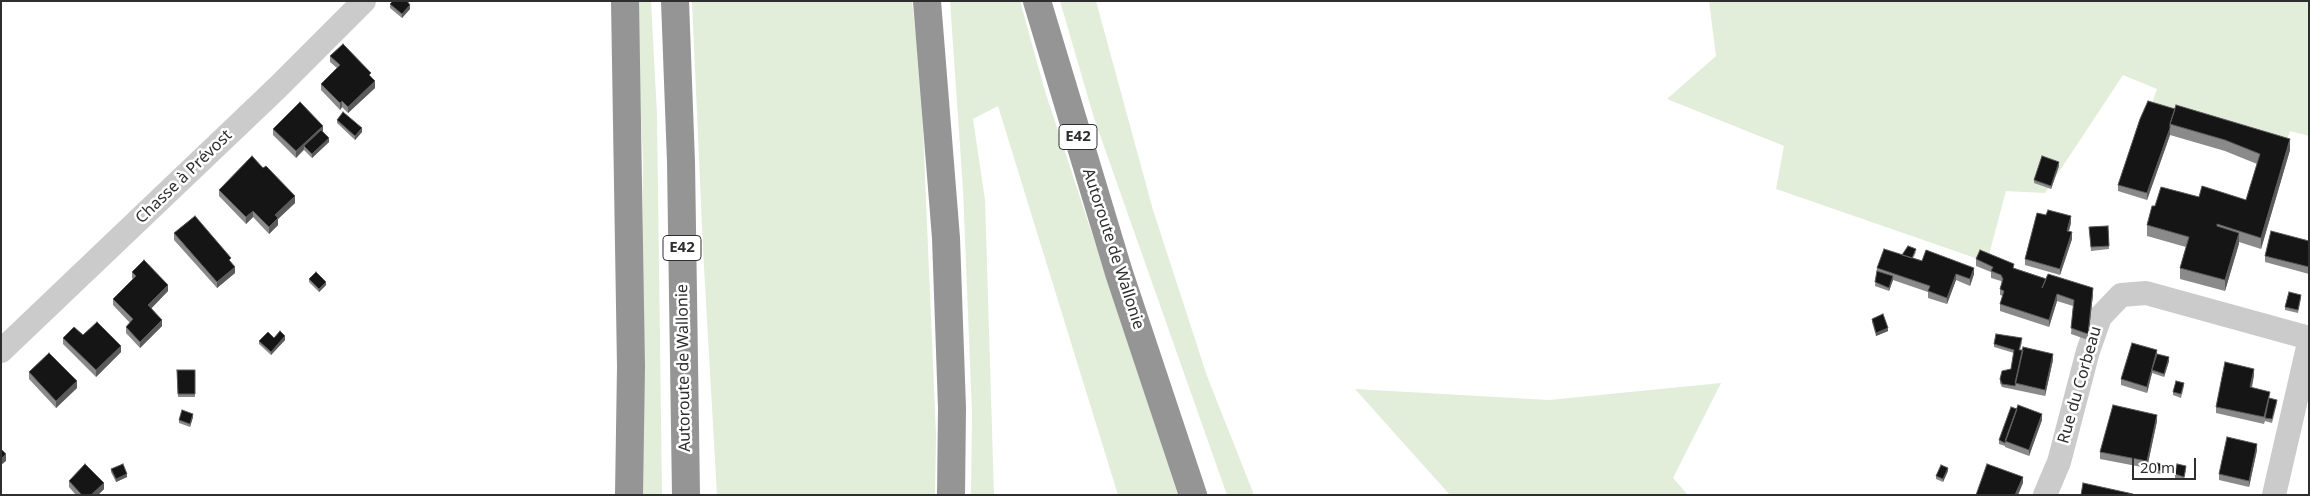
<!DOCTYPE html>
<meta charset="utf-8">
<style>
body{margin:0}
#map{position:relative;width:2310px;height:496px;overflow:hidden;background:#fff;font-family:"Noto Sans",sans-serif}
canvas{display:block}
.frame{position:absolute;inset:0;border:2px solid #2e2e2e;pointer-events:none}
.scale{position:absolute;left:2132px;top:458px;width:64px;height:22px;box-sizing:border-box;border:2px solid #2e2e2e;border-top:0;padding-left:6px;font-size:15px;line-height:18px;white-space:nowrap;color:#2e2e2e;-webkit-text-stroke:4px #fff;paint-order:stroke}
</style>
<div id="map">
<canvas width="2310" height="496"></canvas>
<div class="frame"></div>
<div class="scale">20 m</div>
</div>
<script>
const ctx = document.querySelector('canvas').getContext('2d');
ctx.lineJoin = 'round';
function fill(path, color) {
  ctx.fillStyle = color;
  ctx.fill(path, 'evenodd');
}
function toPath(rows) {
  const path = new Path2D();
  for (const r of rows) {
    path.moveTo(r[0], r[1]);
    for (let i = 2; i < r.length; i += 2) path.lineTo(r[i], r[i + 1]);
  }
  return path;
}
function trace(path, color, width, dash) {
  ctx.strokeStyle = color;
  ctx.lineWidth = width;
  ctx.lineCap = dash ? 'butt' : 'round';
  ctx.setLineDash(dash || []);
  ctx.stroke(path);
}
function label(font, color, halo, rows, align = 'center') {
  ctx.font = font + ' "Noto Sans",sans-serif';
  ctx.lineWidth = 5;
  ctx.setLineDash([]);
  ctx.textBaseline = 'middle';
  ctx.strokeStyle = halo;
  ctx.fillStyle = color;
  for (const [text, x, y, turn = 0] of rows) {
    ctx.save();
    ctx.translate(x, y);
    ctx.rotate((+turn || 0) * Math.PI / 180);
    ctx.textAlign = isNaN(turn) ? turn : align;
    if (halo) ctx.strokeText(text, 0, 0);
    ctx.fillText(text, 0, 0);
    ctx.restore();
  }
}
fill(toPath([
 [636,1,651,1,657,115,662,495,641,495,643,161],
 [692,1,912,1,921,83,936,435,935,495,717,495,703,249],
 [950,1,1020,1,1045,91,1178,495,1118,495,998,106,973,119,985,200,994,495,971,495,972,413,963,190],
 [1060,1,1096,1,1153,210,1207,376,1254,495,1227,495,1094,118],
 [1709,1,2309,1,2309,136,2290,131,2285,146,2151,106,2157,89,2123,75,2045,193,2006,191,1987,262,1776,189,1784,146,1667,99,1716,56],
 [1721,383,1673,478,1688,495,1450,495,1355,389,1549,400]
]), '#e2edda');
trace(toPath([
 [1,351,277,88,364,1],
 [2045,495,2059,462,2088,351,2100,317,2121,295,2146,293,2309,338],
 [2274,495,2309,343]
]), '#cbcbcb', 24);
trace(toPath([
 [625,1,631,367,629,495],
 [675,1,681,162,686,495],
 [927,1,946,238,952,408,951,495],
 [1037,1,1119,273,1193,495]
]), '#959595', 28);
fill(toPath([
 [390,4,410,9,402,18,390,8],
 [330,56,371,76,375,88,348,113,342,107,340,110,321,90,321,84,337,68,330,62],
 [2148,101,2290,150,2261,249,2239,242,2225,291,2180,279,2180,268,2186,247,2147,236,2147,225,2155,206,2199,197,2246,200,2257,164,2225,151,2170,135,2147,200,2118,191,2118,185],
 [337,120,362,132,355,140,337,123],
 [273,129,323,132,329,142,312,158,304,150,296,158,273,135],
 [2059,166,2051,189,2034,183,2034,180],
 [219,190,295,203,278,219,278,225,269,234,253,217,246,224,219,196],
 [2071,223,2069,231,2072,239,2060,275,2025,265,2025,259],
 [2108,226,2109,249,2091,251,2089,227],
 [174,233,231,262,235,273,217,288,174,240],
 [2309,241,2309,274,2265,262,2265,256],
 [1916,252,1913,258,1974,274,1970,286,1956,280,1947,304,1928,298,1928,292,1893,280,1889,291,1875,286,1877,268,1902,255],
 [1976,259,2014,268,2093,294,2088,340,2071,334,2073,306,2057,301,2049,327,2000,311,2000,304,2003,296,2000,295,2000,289,2002,283,2001,281,1991,278,1991,272,1976,266],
 [132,272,168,291,151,308,162,326,140,348,126,333,126,327,130,323,113,305,113,299,133,279,132,278],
 [309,279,326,285,319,292,309,282],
 [2301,298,2298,313,2285,310,2285,307],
 [1872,319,1888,331,1876,336,1872,322],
 [83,335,121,352,96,377,63,344,63,338],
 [285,340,271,355,259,344,259,341],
 [2022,342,2020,350,2053,360,2045,396,2002,387,2000,383,2000,379,2011,369,2014,353,1994,347,1994,344],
 [2157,354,2169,361,2164,377,2152,373,2147,393,2121,385,2121,379],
 [177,370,195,370,195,397,178,397],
 [29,372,77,388,56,408,29,379],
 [2254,375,2252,388,2277,403,2272,423,2265,421,2264,424,2216,413,2216,407],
 [2184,386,2181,398,2173,395,2173,392],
 [193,417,190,427,179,423,179,420],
 [2042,420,2029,456,2005,447,2005,446,1999,444,1999,440],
 [2157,421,2147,468,2100,459,2100,452],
 [2257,450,2249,487,2219,480,2219,474],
 [2166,468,2165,475,2156,473,2156,470],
 [111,469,127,477,116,482,111,472],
 [2186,470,2184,480,2175,478,2175,474],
 [1948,471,1943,482,1936,479,1936,476],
 [69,481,104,489,98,495,76,495,69,487]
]), '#8a8a8a');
fill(toPath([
 [410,5,410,9,402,18,402,14],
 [375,81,375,88,348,113,348,107],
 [342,101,342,107,340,110,340,103],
 [323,126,323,132,304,146,304,149,296,158,296,151],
 [362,128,362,132,355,140,355,136],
 [2170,128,2170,135,2147,200,2147,193],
 [329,138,329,142,312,158,312,154],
 [2290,139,2290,150,2261,249,2261,238],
 [2059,162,2059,166,2051,189,2051,186],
 [295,196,295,203,278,219,278,225,269,234,269,227,275,215],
 [253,211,253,217,246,224,246,217],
 [2071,216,2071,223,2067,237,2067,231],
 [2072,232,2072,239,2060,275,2060,269],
 [2239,233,2239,244,2225,291,2225,280],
 [235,267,235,273,217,288,217,282],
 [1974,268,1974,274,1970,286,1970,279],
 [1956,274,1956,280,1947,304,1947,298],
 [1893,276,1893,280,1889,291,1889,288],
 [326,282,326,285,319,292,319,289],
 [168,285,168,291,148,312,148,305],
 [2093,288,2093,294,2088,340,2088,334],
 [2057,294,2057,301,2049,327,2049,320],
 [162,320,162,326,140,348,140,342],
 [1888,328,1888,331,1876,336,1876,333],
 [285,336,285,340,271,355,271,352],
 [121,346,121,352,96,377,96,370],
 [2157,350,2157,356,2152,370,2152,373,2147,393,2147,387],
 [2053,354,2053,360,2045,396,2045,390],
 [2169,357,2169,361,2164,377,2164,374],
 [2254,369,2254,375,2250,394,2250,387],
 [77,381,77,388,56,408,56,401],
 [193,414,193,417,190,427,190,424],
 [2042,414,2042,420,2029,456,2029,450],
 [2157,415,2157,421,2147,468,2147,461],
 [2257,444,2257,450,2249,487,2249,481],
 [6,454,6,461,1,465,1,459],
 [1948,468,1948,471,1943,482,1943,479],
 [127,474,127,477,116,482,116,479],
 [2023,477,2023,483,2018,495,2015,495],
 [104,483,104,489,98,495,91,495]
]), '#5b5b5b');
const building = toPath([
 [393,1,407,1,410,5,402,14,390,4,393,1],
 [343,44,371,73,369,75,375,81,348,107,342,101,340,103,321,84,340,65,330,56,343,44],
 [2148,101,2175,109,2170,124,2170,128,2147,193,2118,185,2140,119,2148,101],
 [300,102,323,126,296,151,273,129,300,102],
 [2176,105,2290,139,2261,238,2217,224,2217,226,2239,233,2225,280,2180,268,2189,237,2147,225,2152,206,2155,206,2161,187,2199,197,2202,186,2246,200,2260,154,2225,140,2170,124,2176,105],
 [343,112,362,128,355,136,337,120,343,112],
 [321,130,329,138,312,154,304,146,321,130],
 [252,156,263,168,266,166,295,196,275,215,278,218,269,227,253,211,246,217,219,190,252,156],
 [2042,156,2059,162,2051,186,2034,180,2042,156],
 [2048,210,2071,216,2067,231,2072,232,2060,269,2025,259,2037,213,2046,215,2048,210],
 [195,216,231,258,229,260,235,267,217,282,174,233,195,216],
 [2108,226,2109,246,2091,247,2089,227,2108,226],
 [2271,231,2309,241,2309,267,2265,256,2271,231],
 [1908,246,1916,249,1912,258,1902,255,1908,246],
 [1884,249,1922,261,1926,250,1974,268,1970,279,1956,274,1947,298,1928,291,1930,286,1877,268,1884,249],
 [1980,250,2014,264,2013,268,2046,279,2042,288,2048,274,2093,288,2088,334,2071,328,2074,300,2057,294,2049,320,2000,304,2004,291,2000,289,2003,279,2001,275,1991,271,1993,267,1976,259,1980,250],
 [144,260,168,285,148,305,162,320,140,342,126,327,133,319,113,299,136,276,132,272,144,260],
 [1877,271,1893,276,1889,288,1875,282,1877,271],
 [316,272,326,282,319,289,309,279,316,272],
 [2289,292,2301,295,2298,310,2285,307,2289,292],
 [1883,314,1888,328,1876,333,1872,319,1883,314],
 [97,322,121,346,96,370,63,338,74,327,83,335,97,322],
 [280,331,285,336,271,352,259,341,268,332,274,338,280,331],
 [1996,334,2022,338,2019,350,2023,350,2015,386,2002,384,2000,379,2002,371,2011,369,2014,350,1994,344,1996,334],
 [2132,343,2157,350,2147,387,2121,379,2132,343],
 [2023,347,2053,354,2045,390,2015,383,2023,347],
 [49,353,77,381,56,401,29,372,49,353],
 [2157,354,2169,357,2164,374,2152,370,2157,354],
 [2225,362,2254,369,2250,387,2270,392,2264,417,2216,407,2225,362],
 [177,370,195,370,195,394,178,394,177,370],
 [2176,381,2184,383,2181,394,2173,392,2176,381],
 [2269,398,2277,400,2272,419,2265,418,2269,398],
 [2018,405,2042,414,2029,450,2005,441,2018,405],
 [2113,405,2157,415,2147,461,2100,452,2113,405],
 [2011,407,2017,409,2005,443,1999,440,2011,407],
 [182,410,193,414,190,424,179,420,182,410],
 [2227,437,2257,444,2249,481,2219,474,2227,437],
 [1,449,6,454,1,459,1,449],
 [2157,463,2166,465,2165,471,2156,470,2157,463],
 [85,464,104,483,91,495,82,495,69,481,85,464],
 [123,464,127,474,116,479,111,469,123,464],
 [1987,464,2023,477,2015,495,1976,495,1987,464],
 [2177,464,2186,466,2184,477,2175,474,2177,464],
 [1941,465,1948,468,1943,479,1936,476,1941,465],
 [2083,483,2133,494,2133,495,2081,495,2083,483]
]);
fill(building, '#151515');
trace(building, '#5b5b5b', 1);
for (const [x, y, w] of [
 [1078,137,38],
 [682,248,38]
]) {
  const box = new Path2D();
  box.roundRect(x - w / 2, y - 12.5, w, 25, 4);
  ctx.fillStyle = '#fff';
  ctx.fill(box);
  trace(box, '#2e2e2e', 1);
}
label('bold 15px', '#2e2e2e', null, [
 ["E42",1078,137],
 ["E42",682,248]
]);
label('16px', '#2e2e2e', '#fff', [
 ["Chasse à Prévost",184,177,-44],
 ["Autoroute de Wallonie",1113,249,72],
 ["Autoroute de Wallonie",684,368,-91],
 ["Rue du Corbeau",2080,385,-74]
]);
</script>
